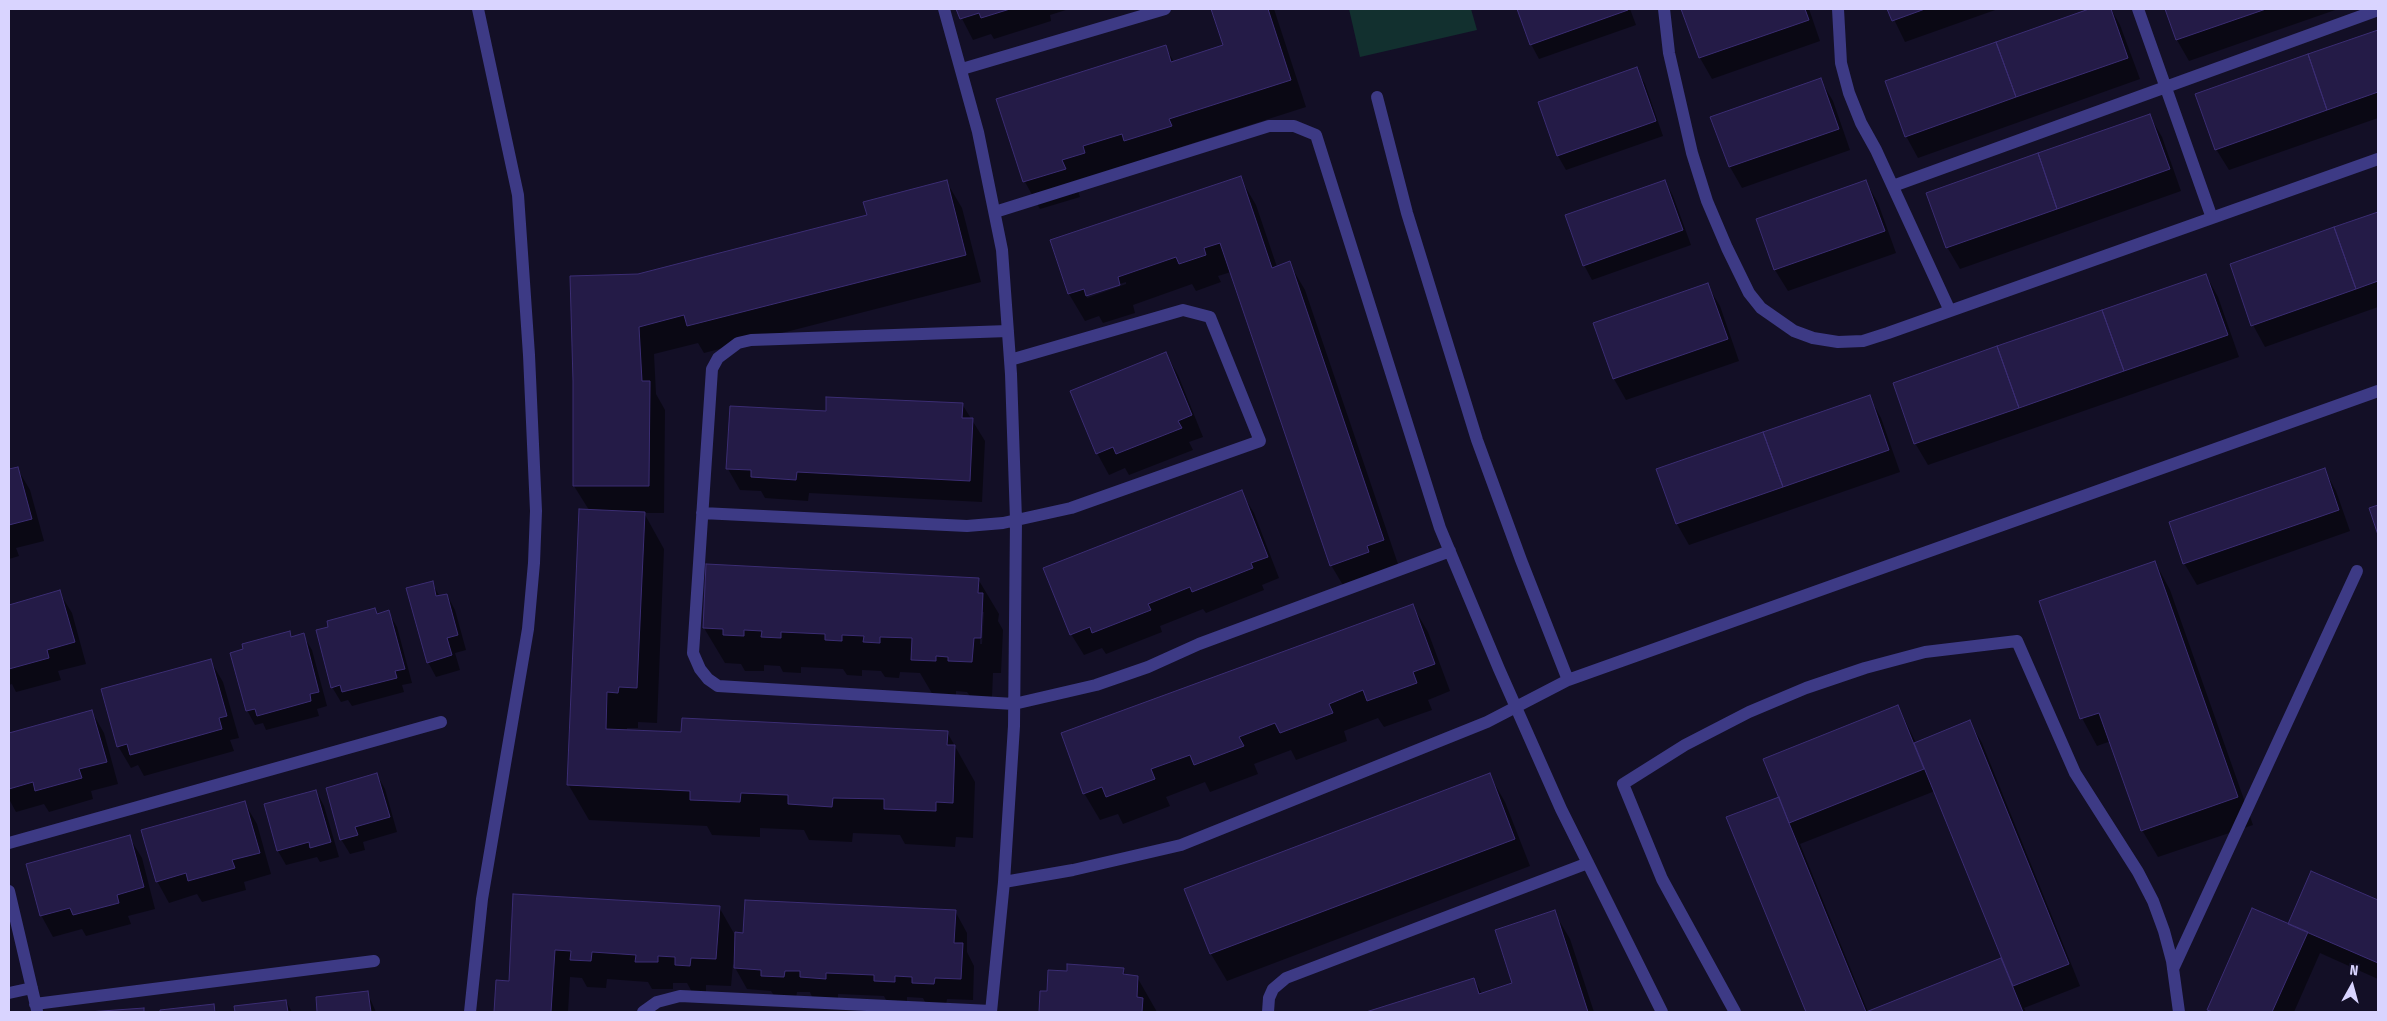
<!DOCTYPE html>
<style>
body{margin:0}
#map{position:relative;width:2387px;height:1021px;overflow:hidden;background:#130f26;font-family:"Fira Sans Condensed",sans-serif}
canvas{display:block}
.frame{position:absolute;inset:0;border:10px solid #d9d4ff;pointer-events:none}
.north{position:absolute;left:2327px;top:961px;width:50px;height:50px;-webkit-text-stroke:4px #130f26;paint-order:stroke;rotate:7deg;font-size:14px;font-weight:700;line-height:20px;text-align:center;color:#d9d4ff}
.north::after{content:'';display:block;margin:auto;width:18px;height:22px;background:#d9d4ff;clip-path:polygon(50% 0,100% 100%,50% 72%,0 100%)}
</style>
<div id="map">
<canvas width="2387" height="1021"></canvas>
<div class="frame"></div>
<div class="north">N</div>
</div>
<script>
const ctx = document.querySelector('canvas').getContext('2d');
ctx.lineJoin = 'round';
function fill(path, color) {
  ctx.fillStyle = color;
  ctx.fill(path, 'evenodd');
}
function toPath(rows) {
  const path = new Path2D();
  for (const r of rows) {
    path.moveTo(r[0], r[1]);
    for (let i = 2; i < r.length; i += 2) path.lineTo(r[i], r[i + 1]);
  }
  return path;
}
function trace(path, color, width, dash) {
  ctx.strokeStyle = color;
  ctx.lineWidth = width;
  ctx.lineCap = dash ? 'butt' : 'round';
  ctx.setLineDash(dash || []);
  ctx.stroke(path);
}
fill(toPath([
 [1349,9,1471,9,1477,30,1360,57]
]), '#12302f');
fill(toPath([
 [957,9,1069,9,1050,15,1051,21,994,39,991,34,973,40],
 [1212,9,1274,9,1306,107,1184,146,1077,188,1080,197,1040,209,1025,182,998,100,1165,47,1174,62,1225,46],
 [1518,9,1630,9,1636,25,1539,59,1531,44],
 [1682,9,1809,9,1820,41,1712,79,1700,58],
 [1889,9,1998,9,1905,42],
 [2093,9,2111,9,2120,25,2140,79,1918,158,1906,136,1886,82],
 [2166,9,2338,9,2189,61,2177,40],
 [2378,31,2378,118,2229,170,2216,149,2197,95],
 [1636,69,1645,84,1663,136,1566,170,1558,156],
 [1820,79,1833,101,1850,150,1742,188,1730,167],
 [2149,115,2162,137,2181,191,1960,269,1947,247],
 [1240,178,1256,205,1277,267,1289,263,1305,290,1399,567,1347,592,1331,565,1231,272,1218,276,1221,282,1196,291,1192,284,1133,305,1135,313,1103,323,1099,316,1085,321,1069,294,1051,241],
 [1126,282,1126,284,1087,298,1087,295],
 [946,181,962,208,981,282,704,353,698,343,654,354,656,394,665,410,664,513,644,513,664,549,657,723,638,722,638,728,627,728,627,731,683,734,947,732,975,782,973,838,956,837,955,847,905,844,900,835,853,833,852,842,809,840,804,830,760,828,760,837,712,835,707,826,589,820,568,784,589,510,574,486,638,276,869,216],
 [1665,181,1673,196,1691,245,1592,280,1584,265],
 [1866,182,1878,203,1896,253,1788,291,1775,270,1758,220],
 [2378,214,2378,307,2265,347,2253,325,2231,265],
 [2206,275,2218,297,2239,357,1928,465,1915,443],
 [1707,285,1720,306,1739,361,1626,400,1614,379],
 [1166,354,1178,375,1203,437,1189,442,1193,450,1129,475,1125,468,1109,475,1097,453],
 [1869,396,1881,418,1900,472,1689,545,1677,524,1658,469],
 [962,404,985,441,982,502,809,493,808,501,765,498,761,491,740,490,728,469,827,413],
 [17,468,30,490,44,541,16,548,19,556,9,559,9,471],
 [2324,469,2336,491,2350,531,2197,585,2184,563],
 [1241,492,1254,513,1279,578,1262,585,1264,590,1206,613,1203,609,1160,626,1162,632,1106,654,1102,648,1084,655,1071,634],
 [2155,562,2170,590,2253,825,2158,857,2142,830,2111,741,2097,746,2082,718],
 [978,579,999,614,998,621,1003,630,1001,673,993,673,992,697,970,696,967,692,956,691,956,696,933,695,920,673,900,672,899,678,885,677,881,671,862,670,862,676,847,675,843,669,801,667,801,673,783,672,780,666,764,665,764,671,745,671,741,664,725,663,704,628],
 [981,612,984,612,982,644,980,644],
 [432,583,440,597,447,595,455,610,466,650,455,653,460,670,436,677,428,662],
 [59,592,72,613,86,664,58,671,61,680,16,692,12,684,9,685,9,606],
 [1412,605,1428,632,1450,691,1428,700,1432,710,1384,727,1378,718,1344,731,1347,741,1296,760,1291,750,1254,764,1258,774,1210,792,1205,782,1166,797,1170,806,1123,824,1118,814,1100,820,1084,793],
 [375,610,378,615,388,612,397,627,412,683,402,685,404,692,352,706,348,700,341,702,332,687],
 [289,633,292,638,303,635,312,650,327,706,317,709,319,716,266,730,263,723,255,725,247,710,244,650],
 [210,660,223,682,239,738,230,740,234,751,144,776,138,765,131,768,118,746],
 [1898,706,1916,743,1969,721,1982,743,2080,986,2024,1008,2026,1012,1870,1012,2003,959,1935,791,1800,844,1868,1012,1807,1012,1728,818,1780,797],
 [92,712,104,733,118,784,91,791,93,799,49,812,44,804,16,812,9,799,9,735],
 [1489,774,1505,802,1530,866,1227,981,1211,954],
 [377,775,385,789,397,832,363,842,365,850,350,854,341,839],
 [316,791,324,806,339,857,320,862,317,857,286,865,278,851,265,805],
 [244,802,257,824,271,874,244,882,246,890,202,902,197,894,169,903,157,881],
 [129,837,142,858,155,909,128,916,131,924,86,936,82,929,53,937,41,915],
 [2312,873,2378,902,2378,979,2320,953,2294,1012,2210,1012,2209,1010,2289,925],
 [514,895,719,907,736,937,744,934,955,911,967,933,967,952,974,966,973,1000,947,999,946,1005,926,1004,923,998,907,997,907,1003,887,1002,884,996,838,994,838,1000,813,999,810,992,797,992,796,998,775,997,771,991,747,989,733,964,731,986,706,985,706,993,692,992,687,983,673,983,673,989,652,989,648,982,607,979,606,988,587,987,582,978,570,977,568,1012,495,1012,497,982,510,982],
 [1554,912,1570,939,1594,1012,1370,1012,1474,979,1482,994,1514,984],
 [1123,970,1127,976,1137,977,1157,1012,1040,1012,1041,992,1048,992,1068,972],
 [367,992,376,1012,319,1012,317,998],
 [286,1001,292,1012,236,1012,236,1007],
 [213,1005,217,1012,161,1012,161,1011]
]), '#0007');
const building = toPath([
 [956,9,1010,9,981,18,979,13,960,19,956,9],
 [1211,9,1268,9,1291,80,1169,119,1172,126,1124,141,1122,134,1083,146,1085,153,1062,160,1066,169,1023,182,996,99,1166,45,1171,62,1223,45,1211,9],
 [1517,9,1628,9,1628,10,1530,45,1517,9],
 [1681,9,1805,9,1809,20,1699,58,1681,9],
 [1887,9,1925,9,1892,21,1887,9],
 [2089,9,2111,9,2128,58,2016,97,1996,42,2089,9],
 [2165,9,2266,9,2176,40,2165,9],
 [2378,30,2378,92,2327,110,2308,54,2378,30],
 [1996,42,2016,97,1905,137,1885,81,1996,42],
 [2308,54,2327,110,2215,150,2195,94,2308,54],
 [1637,67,1656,121,1557,156,1538,102,1637,67],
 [1821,78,1839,129,1729,167,1710,117,1821,78],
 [2150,114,2170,169,2057,209,2038,153,2150,114],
 [2038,153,2057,209,1946,248,1926,193,2038,153],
 [1241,176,1272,268,1290,261,1384,540,1367,546,1369,552,1330,566,1220,243,1204,248,1206,255,1179,264,1176,257,1118,277,1120,285,1086,296,1084,289,1068,294,1050,240,1241,176],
 [947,180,966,255,687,326,684,315,639,327,642,381,650,381,649,486,573,486,573,381,570,276,638,274,867,215,863,202,947,180],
 [1665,180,1683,230,1583,266,1565,215,1665,180],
 [1866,180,1885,231,1774,270,1756,219,1866,180],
 [2378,212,2378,281,2356,289,2334,227,2378,212],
 [2334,227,2356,289,2251,326,2230,264,2334,227],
 [2206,274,2228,335,2124,371,2102,310,2206,274],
 [1708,283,1728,339,1613,379,1593,323,1708,283],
 [2102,310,2124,371,2019,408,1997,346,2102,310],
 [1997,346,2019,408,1914,444,1893,383,1997,346],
 [1166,352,1192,415,1178,421,1182,428,1116,454,1113,447,1096,454,1070,391,1166,352],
 [1870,395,1889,450,1783,487,1763,432,1870,395],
 [826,397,963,403,962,418,973,418,970,481,797,472,796,480,751,477,751,470,726,469,730,406,826,411,826,397],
 [1763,432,1783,487,1676,524,1656,469,1763,432],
 [18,467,32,519,9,525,9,469,18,467],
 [2325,468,2339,510,2183,564,2169,522,2325,468],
 [1242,490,1268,557,1251,563,1253,568,1192,592,1190,587,1148,604,1151,610,1092,633,1090,627,1070,635,1043,568,1242,490],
 [2378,505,2378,535,2369,508,2378,505],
 [579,509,645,512,637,688,619,687,618,693,607,692,606,729,681,732,682,718,948,731,947,745,955,745,953,803,936,802,936,811,884,809,884,799,833,798,832,807,788,804,788,795,741,793,740,802,690,800,690,791,567,785,579,509],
 [2155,561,2238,797,2141,831,2099,713,2080,719,2039,601,2155,561],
 [706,564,979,578,978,593,983,593,981,638,974,638,972,662,948,661,948,657,936,656,936,661,911,660,912,638,880,637,880,643,863,642,864,636,842,635,842,641,825,640,825,634,781,632,781,638,761,637,762,631,744,630,744,636,723,635,723,629,703,628,706,564],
 [433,581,436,596,447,594,458,635,447,638,452,655,427,663,406,588,433,581],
 [60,590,75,642,47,650,49,658,9,669,9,605,60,590],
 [1413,604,1435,664,1413,672,1417,683,1367,701,1363,690,1329,704,1333,713,1280,733,1275,723,1239,737,1244,746,1194,765,1190,755,1151,769,1155,779,1106,797,1102,787,1083,794,1061,733,1413,604],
 [375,608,377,614,389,610,405,669,395,671,397,678,342,692,340,685,331,688,316,630,328,627,327,621,375,608],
 [290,631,291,637,304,633,319,692,310,694,311,701,257,716,255,709,246,711,230,653,243,649,242,644,290,631],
 [211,659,227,716,219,718,222,729,130,755,127,744,117,747,101,689,211,659],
 [1898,705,1924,769,1789,823,1763,759,1898,705],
 [92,710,107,762,79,769,82,778,35,791,33,782,9,789,9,733,92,710],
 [1970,720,2069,964,2013,986,1914,743,1970,720],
 [377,773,390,817,355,827,358,835,340,840,326,788,377,773],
 [1490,773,1515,839,1210,954,1184,889,1490,773],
 [316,790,331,842,310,848,309,842,277,851,264,804,316,790],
 [1779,797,1789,823,1866,1012,1806,1012,1726,817,1779,797],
 [245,801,260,853,232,860,235,868,188,881,186,873,156,882,141,830,245,801],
 [130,835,144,887,117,895,119,903,73,915,70,908,40,916,26,864,130,835],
 [2311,871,2378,900,2378,963,2288,924,2311,871],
 [513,894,720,906,716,959,691,958,690,966,675,965,675,957,658,956,658,962,635,962,636,955,592,952,591,961,570,960,571,951,555,950,551,1012,494,1012,496,980,509,981,513,894],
 [745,900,956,910,954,943,963,943,961,979,935,978,934,984,912,983,912,977,895,976,895,982,874,981,874,975,826,973,826,979,800,977,800,971,785,971,784,977,761,976,761,970,734,968,735,932,743,933,745,900],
 [2252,908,2308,932,2272,1012,2213,1012,2207,1010,2252,908],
 [1555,910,1588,1012,1366,1012,1474,978,1479,994,1512,983,1495,930,1555,910],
 [2001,958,2023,1012,1866,1012,2001,958],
 [1067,964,1124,968,1123,974,1138,976,1137,997,1143,998,1142,1012,1039,1012,1040,991,1047,991,1048,970,1067,971,1067,964],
 [368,991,371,1012,317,1012,316,997,368,991],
 [286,1000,288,1012,235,1012,234,1006,286,1000],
 [214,1004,215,1012,160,1012,160,1010,214,1004],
 [144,1008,144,1012,88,1012,144,1008]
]);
fill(building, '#241b47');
trace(building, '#3b2d73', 1);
trace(toPath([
 [944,9,978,132,1002,250,1011,374,1016,520,1014,726,1004,882,991,1012],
 [1664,9,1669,53,1692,153,1707,201,1727,248,1749,293,1761,308,1794,331,1813,338,1838,342,1863,341,1888,333,2378,159],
 [1838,9,1841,63,1849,93,1861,123,1876,150,1950,311],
 [2138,9,2212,218],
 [962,69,1165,9],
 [1377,97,1407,213,1477,440,1521,560,1568,680],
 [1893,186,2378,10],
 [995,212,1269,126,1294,126,1316,135,1440,528,1499,669,1561,809,1662,1012],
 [1008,331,751,340,738,343,718,358,712,369,693,653,700,669,708,679,718,686,1014,704,1096,685,1148,667,1199,644,1450,551],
 [702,513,967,526,1003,523,1071,508,1260,441,1210,317,1183,310,1010,360],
 [9,843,441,722],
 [1004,882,1073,870,1181,845,1487,722,1568,680,2378,391],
 [9,891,37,1010],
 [2173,969,2357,571],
 [9,993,32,988],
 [35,1004,374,961],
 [470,1012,482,899,528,629,534,563,536,511,529,355,518,195,478,9],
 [643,1012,657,1002,680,996,991,1011],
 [1268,1012,1269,998,1273,989,1286,978,1588,863],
 [1735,1012,1662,879,1623,784,1685,745,1749,712,1806,688,1865,668,1925,652,2017,641,2075,773,2138,872,2153,901,2164,931,2172,961,2179,1012]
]), '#3d3a85', 12);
</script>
